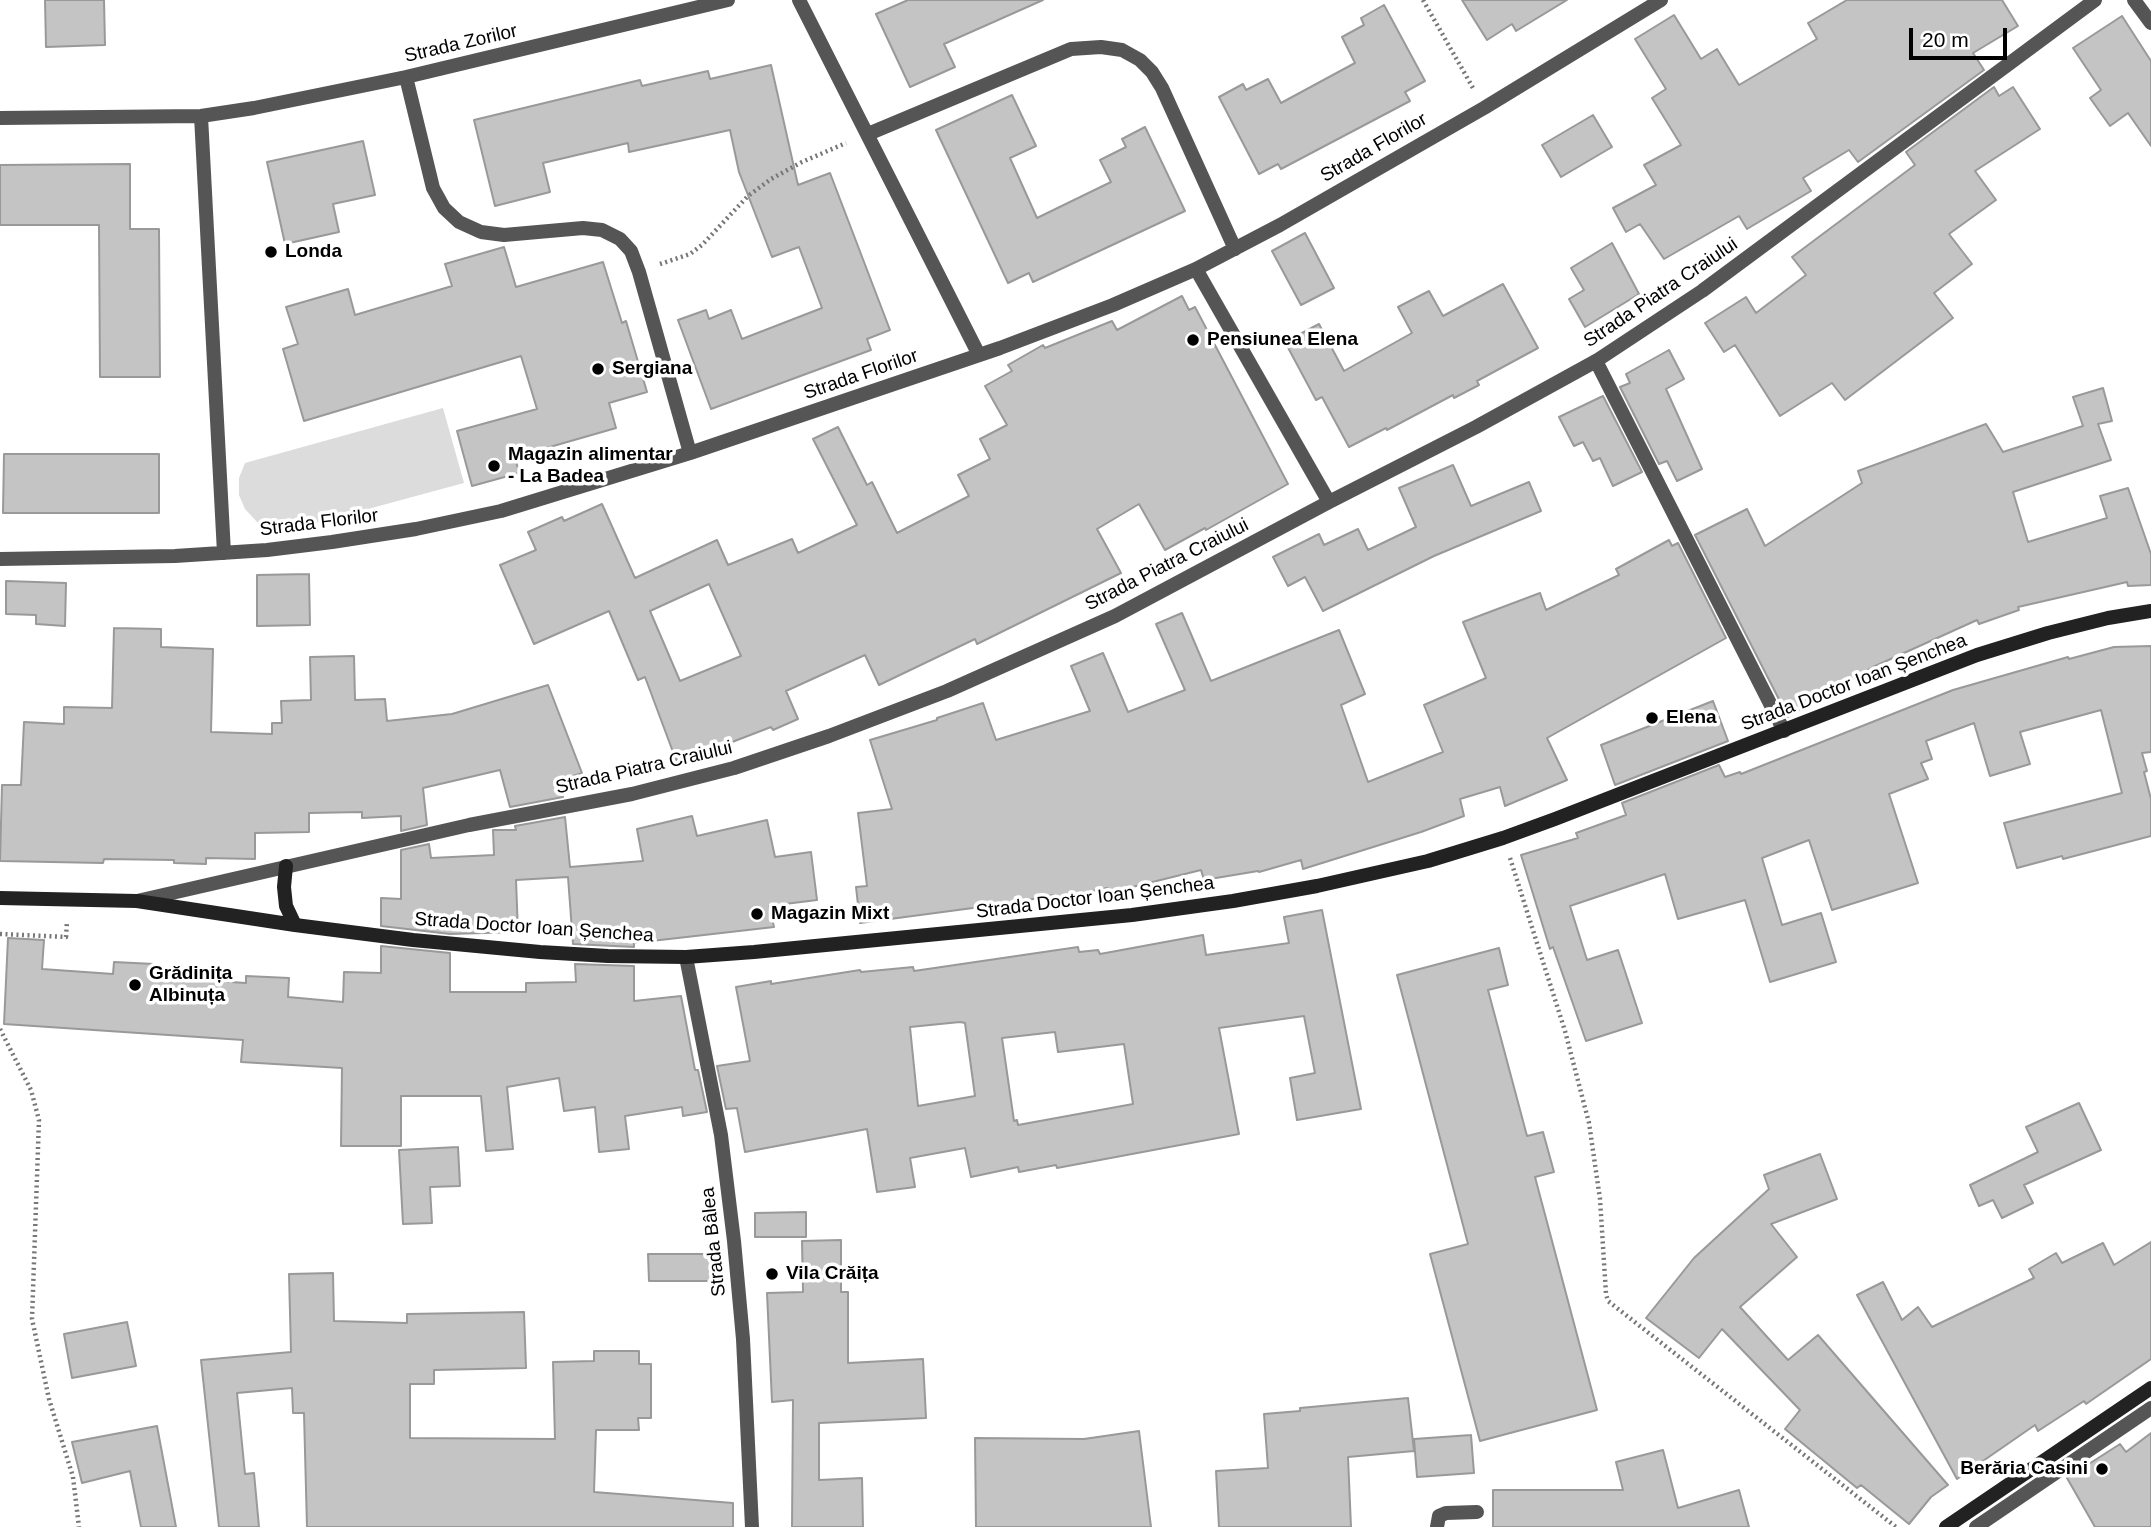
<!DOCTYPE html>
<meta charset="utf-8">
<style>
body{margin:0}
#map{position:relative;width:2151px;height:1527px;overflow:hidden;background:#fff;font-family:Arial,sans-serif}
canvas{display:block}
.scale{position:absolute;left:1909px;top:28px;width:98px;height:32px;box-sizing:border-box;border:4px solid #000;border-top:0;padding-left:9px;font-size:21px;line-height:24px;white-space:nowrap;color:#000;-webkit-text-stroke:5px #fff;paint-order:stroke}
</style>
<div id="map">
<canvas width="2151" height="1527"></canvas>
<div class="scale">20 m</div>
</div>
<script>
const ctx = document.querySelector('canvas').getContext('2d');
ctx.lineJoin = 'round';
function fill(path, color) {
  ctx.fillStyle = color;
  ctx.fill(path, 'evenodd');
}
function toPath(rows) {
  const path = new Path2D();
  for (const r of rows) {
    path.moveTo(r[0], r[1]);
    for (let i = 2; i < r.length; i += 2) path.lineTo(r[i], r[i + 1]);
  }
  return path;
}
function trace(path, color, width, dash) {
  ctx.strokeStyle = color;
  ctx.lineWidth = width;
  ctx.lineCap = dash ? 'butt' : 'round';
  ctx.setLineDash(dash || []);
  ctx.stroke(path);
}
function label(font, color, halo, rows, align = 'center') {
  ctx.font = font + ' Arial,sans-serif';
  ctx.lineWidth = 7;
  ctx.setLineDash([]);
  ctx.textBaseline = 'middle';
  ctx.strokeStyle = halo;
  ctx.fillStyle = color;
  for (const [text, x, y, turn = 0] of rows) {
    ctx.save();
    ctx.translate(x, y);
    ctx.rotate((+turn || 0) * Math.PI / 180);
    ctx.textAlign = isNaN(turn) ? turn : align;
    if (halo) ctx.strokeText(text, 0, 0);
    ctx.fillText(text, 0, 0);
    ctx.restore();
  }
}
fill(toPath([
 [443,408,464,483,283,532,269,528,258,523,245,509,239,495,239,478,245,463]
]), '#dcdcdc');
const building = toPath([
 [45,0,104,0,105,45,46,47,45,0],
 [908,0,1043,0,944,44,955,67,910,87,876,14,908,0],
 [1462,0,1567,0,1516,31,1512,24,1487,40,1462,0],
 [1847,0,2002,0,2018,26,1973,53,1984,70,1858,162,1849,150,1803,178,1811,191,1747,229,1739,216,1664,259,1640,224,1626,232,1613,208,1656,185,1644,165,1681,145,1652,98,1666,89,1635,39,1674,15,1701,59,1717,49,1739,85,1817,39,1808,23,1847,0],
 [1384,5,1425,81,1405,92,1410,101,1281,169,1278,164,1259,174,1219,97,1243,84,1246,90,1268,79,1281,103,1355,63,1342,37,1364,25,1361,18,1384,5],
 [2122,16,2151,61,2151,146,2128,113,2110,126,2090,98,2101,90,2073,48,2122,16],
 [771,65,798,185,830,173,890,330,867,339,871,350,711,409,678,320,706,310,709,319,731,310,742,339,822,308,799,247,772,257,739,172,730,130,629,152,628,143,543,163,550,192,495,206,474,120,640,80,642,86,708,71,710,79,771,65],
 [1994,87,1999,96,2013,87,2040,129,1975,171,1996,200,1949,234,1972,264,1934,293,1953,318,1845,400,1832,383,1780,416,1735,345,1724,352,1705,323,1746,297,1756,313,1806,275,1792,257,1915,165,1906,152,1994,87],
 [1012,95,1036,146,1010,158,1037,218,1111,182,1100,160,1126,147,1122,139,1145,127,1185,211,1033,282,1029,273,1008,283,936,130,1012,95],
 [1593,115,1612,147,1561,177,1542,145,1593,115],
 [363,141,375,195,333,204,339,232,285,244,267,162,363,141],
 [130,164,130,229,159,229,160,377,100,377,99,225,0,225,0,165,130,164],
 [1305,233,1334,288,1301,305,1272,251,1305,233],
 [1612,243,1639,294,1585,327,1569,299,1584,290,1571,268,1612,243],
 [504,247,516,287,603,262,622,323,626,321,647,392,609,403,616,428,515,457,519,473,472,486,457,431,537,409,521,356,304,421,283,349,298,344,286,307,348,289,355,315,452,286,445,264,504,247],
 [1503,284,1538,348,1477,381,1479,385,1454,398,1453,395,1387,430,1386,428,1349,447,1322,397,1316,400,1285,342,1319,324,1344,371,1412,333,1398,307,1429,291,1443,316,1503,284],
 [1182,296,1189,310,1195,307,1288,484,1206,530,1205,528,1165,550,1139,504,1097,529,1121,573,977,644,975,639,879,685,865,655,786,691,798,719,773,730,771,727,714,749,713,746,676,760,645,677,638,680,609,611,534,644,500,565,536,550,528,532,562,517,564,521,602,504,635,578,717,540,728,565,792,539,798,553,857,525,813,439,838,427,867,485,872,482,897,533,969,496,958,475,990,459,980,439,1007,425,985,386,1012,371,1008,365,1043,345,1045,348,1112,321,1117,330,1182,296],
 [709,584,741,656,680,681,650,611,709,584],
 [1669,350,1684,379,1666,389,1702,469,1677,481,1667,461,1659,464,1620,387,1630,383,1626,374,1669,350],
 [2103,388,2112,421,2098,424,2111,460,2013,492,2028,542,2107,518,2100,496,2128,488,2151,554,2151,585,2128,586,2127,582,2018,607,2019,610,1979,624,1977,620,1873,667,1788,717,1695,535,1747,509,1765,546,1862,483,1858,471,1986,424,2003,452,2083,426,2073,397,2103,388],
 [1603,396,1642,472,1613,486,1600,458,1593,461,1583,442,1574,446,1559,417,1603,396],
 [4,454,159,454,159,513,3,513,4,454],
 [1453,465,1471,506,1529,482,1541,511,1434,556,1323,611,1305,577,1288,586,1273,557,1319,534,1324,545,1358,529,1368,550,1416,527,1399,488,1453,465],
 [1669,540,1672,546,1678,543,1726,638,1547,738,1567,780,1505,806,1500,787,1460,799,1464,816,1421,832,1303,869,1301,860,1259,872,1258,871,1204,880,1201,870,1108,893,1107,888,1054,899,1053,895,989,908,988,906,860,923,856,887,867,886,858,813,892,809,870,740,937,720,937,718,983,703,996,740,1090,711,1071,666,1103,653,1128,712,1185,690,1156,624,1182,613,1211,681,1339,630,1365,694,1341,705,1368,782,1443,752,1424,705,1486,678,1463,622,1540,593,1546,610,1619,575,1616,569,1669,540],
 [309,574,310,625,257,626,257,575,309,574],
 [6,581,66,583,65,626,36,624,36,615,6,614,6,581],
 [114,628,161,629,161,647,213,649,211,732,272,734,272,723,282,723,281,701,311,700,310,657,354,656,355,700,385,699,387,721,452,714,548,685,582,773,561,780,563,797,510,807,500,770,423,788,427,825,401,831,401,816,362,818,362,812,309,813,309,832,255,833,255,859,206,858,206,864,174,863,174,860,104,859,103,863,0,861,2,785,21,785,24,722,64,724,64,707,112,708,114,628],
 [2151,646,2151,752,2142,753,2147,771,2144,772,2151,799,2151,836,2063,859,2062,856,2017,868,2004,823,2122,793,2101,710,2020,732,2030,764,1990,776,1974,723,1926,741,1932,759,1921,763,1928,779,1889,794,1918,883,1832,910,1809,840,1762,858,1782,925,1821,913,1836,962,1770,982,1745,900,1678,919,1665,874,1570,906,1587,960,1618,950,1642,1023,1586,1041,1553,947,1550,949,1521,855,1578,838,1576,833,1626,815,1622,803,1719,765,1725,777,1740,772,1741,774,1953,690,2068,657,2069,659,2114,647,2151,646],
 [1713,701,1728,741,1615,785,1601,745,1713,701],
 [692,816,697,836,767,820,775,857,811,852,817,900,769,906,774,927,634,943,634,947,573,944,568,877,516,880,518,932,450,934,381,926,381,898,401,899,401,850,429,844,431,858,494,855,493,830,516,830,515,826,565,817,570,867,643,861,637,829,692,816],
 [1322,910,1361,1109,1297,1120,1290,1078,1315,1073,1304,1016,1219,1028,1239,1134,1057,1168,1056,1165,1019,1172,1018,1167,971,1177,965,1148,910,1158,915,1187,877,1192,867,1129,745,1152,737,1108,726,1109,717,1066,750,1061,736,987,771,981,771,984,860,970,861,972,913,967,914,971,1078,947,1079,952,1098,950,1100,954,1203,935,1206,955,1289,943,1284,917,1322,910],
 [960,1022,965,1023,975,1096,918,1106,910,1027,960,1022],
 [1055,1032,1058,1052,1124,1044,1133,1104,1018,1125,1017,1120,1014,1121,1002,1038,1055,1032],
 [8,938,44,940,42,969,113,974,114,962,154,964,154,977,246,983,246,976,289,978,288,997,343,1002,344,972,381,973,381,946,450,953,450,992,526,992,526,983,576,982,575,964,634,966,634,1001,681,996,695,1070,698,1070,707,1112,683,1116,682,1107,625,1116,629,1149,599,1152,595,1107,564,1111,559,1078,507,1087,513,1149,486,1151,481,1096,401,1096,401,1146,341,1146,342,1068,241,1062,243,1040,4,1024,8,938],
 [1499,948,1508,985,1488,990,1527,1136,1543,1132,1554,1172,1535,1177,1597,1410,1480,1441,1430,1254,1468,1244,1397,975,1499,948],
 [2079,1103,2101,1150,2024,1185,2033,1203,2002,1218,1993,1200,1979,1206,1970,1185,2038,1152,2026,1127,2079,1103],
 [458,1147,460,1186,430,1187,432,1223,403,1224,399,1150,458,1147],
 [1820,1154,1837,1199,1771,1224,1797,1257,1740,1307,1788,1360,1818,1335,1948,1485,1931,1497,1909,1524,1861,1485,1857,1488,1785,1429,1800,1410,1722,1329,1699,1358,1646,1318,1694,1258,1769,1189,1764,1175,1820,1154],
 [806,1212,806,1237,755,1237,755,1213,806,1212],
 [841,1240,841,1292,848,1292,848,1363,923,1359,926,1418,819,1423,819,1480,862,1478,863,1527,792,1527,793,1400,772,1402,767,1293,803,1292,802,1241,841,1240],
 [2151,1242,2151,1359,2086,1404,2084,1401,2038,1431,2035,1425,1957,1479,1857,1295,1883,1282,1902,1320,1918,1307,1932,1327,2034,1278,2029,1269,2056,1253,2062,1263,2103,1243,2114,1265,2151,1242],
 [648,1254,720,1254,721,1281,649,1281,648,1254],
 [333,1273,334,1321,407,1323,407,1314,524,1312,526,1368,434,1370,434,1384,410,1384,410,1438,555,1439,553,1362,594,1361,594,1351,639,1351,639,1364,651,1364,651,1418,638,1418,639,1430,596,1430,594,1492,733,1503,733,1527,307,1527,304,1413,293,1413,292,1388,237,1393,245,1474,254,1473,259,1527,219,1527,201,1360,291,1352,289,1274,333,1273],
 [127,1322,136,1366,72,1378,64,1334,127,1322],
 [1408,1398,1414,1451,1348,1457,1351,1527,1219,1527,1216,1471,1268,1468,1264,1414,1300,1411,1300,1408,1408,1398],
 [157,1426,176,1527,141,1527,130,1471,82,1483,72,1442,157,1426],
 [1139,1431,1151,1527,976,1527,975,1438,1084,1439,1139,1431],
 [2151,1433,2151,1527,2095,1527,2067,1478,2120,1444,2126,1452,2151,1433],
 [1471,1435,1474,1473,1417,1477,1414,1439,1471,1435],
 [1663,1450,1678,1508,1739,1490,1749,1527,1493,1527,1493,1490,1623,1490,1616,1462,1663,1450]
]);
fill(building, '#c4c4c4');
trace(building, '#999', 2);
trace(toPath([
 [1423,0,1473,88],
 [660,264,690,254,702,245,748,196,771,179,802,162,846,143],
 [1510,858,1565,1031,1589,1123,1600,1199,1606,1294,1608,1301,1896,1527],
 [0,934,66,937,67,921],
 [0,1029,31,1090,39,1120,32,1319,49,1399,73,1477,79,1527]
]), '#777', 4.5, [2, 3.5]);
trace(toPath([
 [1596,361,1784,731],
 [1437,1527,1439,1516,1446,1513,1477,1512]
]), '#555', 14);
trace(toPath([
 [1976,1527,2151,1408]
]), '#555', 14);
trace(toPath([
 [799,0,979,355],
 [2134,0,2151,23],
 [406,77,433,188,444,208,459,222,481,232,504,235,583,228,602,230,620,239,631,251,639,272,690,453],
 [201,116,224,553],
 [0,118,201,116,254,108,406,77,728,0],
 [868,134,1071,49,1101,47,1122,50,1140,60,1152,72,1162,88,1235,249],
 [1196,269,1329,502],
 [0,559,175,556,267,550,332,542,416,529,501,511,690,453,1000,348,1113,305,1196,269,1280,225,1484,108,1661,0],
 [137,901,469,825,632,794,734,768,829,736,947,691,1115,616,1329,502,1476,427,1596,361,1702,291,2095,0],
 [686,957,721,1135,734,1241,743,1339,752,1527]
]), '#555', 14);
trace(toPath([
 [286,866,284,887,286,906,295,925],
 [0,898,137,901,295,925,413,940,540,952,608,956,686,957,754,952,1132,915,1233,901,1317,886,1428,861,1503,838,1555,819,1977,655,2048,633,2108,618,2151,611],
 [1946,1527,2151,1388]
]), '#222', 14);
for (const [x, y, r, color] of [
 [271,252,7,"#000"],
 [1193,340,7,"#000"],
 [598,369,7,"#000"],
 [494,466,7,"#000"],
 [1652,718,7,"#000"],
 [757,914,7,"#000"],
 [135,985,7,"#000"],
 [772,1274,7,"#000"],
 [2102,1469,7,"#000"]
]) {
  const dot = new Path2D();
  dot.arc(x, y, r, 0, 2 * Math.PI);
  ctx.fillStyle = color;
  ctx.fill(dot);
  trace(dot, '#fff', 2.5);
}
label('19px', '#000', '#fff', [
 ["Strada Zorilor",461,44,-13],
 ["Strada Florilor",1374,148,-30],
 ["Strada Piatra Craiului",1661,293,-34],
 ["Strada Florilor",861,375,-19],
 ["Strada Florilor",319,523,-7],
 ["Strada Piatra Craiului",1167,565,-27],
 ["Strada Doctor Ioan Șenchea",1854,683,-21],
 ["Strada Piatra Craiului",644,768,-13],
 ["Strada Doctor Ioan Șenchea",1095,898,-7],
 ["Strada Doctor Ioan Șenchea",534,928,4],
 ["Strada Bâlea",714,1242,-96]
]);
label('bold 19px', '#000', '#fff', [
 ["Londa",285,252],
 ["Pensiunea Elena",1207,340],
 ["Sergiana",612,369],
 ["Magazin alimentar",508,455],
 ["- La Badea",508,477],
 ["Elena",1666,718],
 ["Magazin Mixt",771,914],
 ["Grădinița",149,974],
 ["Albinuța",149,996],
 ["Vila Crăița",786,1274],
 ["Berăria Casini",2088,1469,"right"]
], 'left');
</script>
